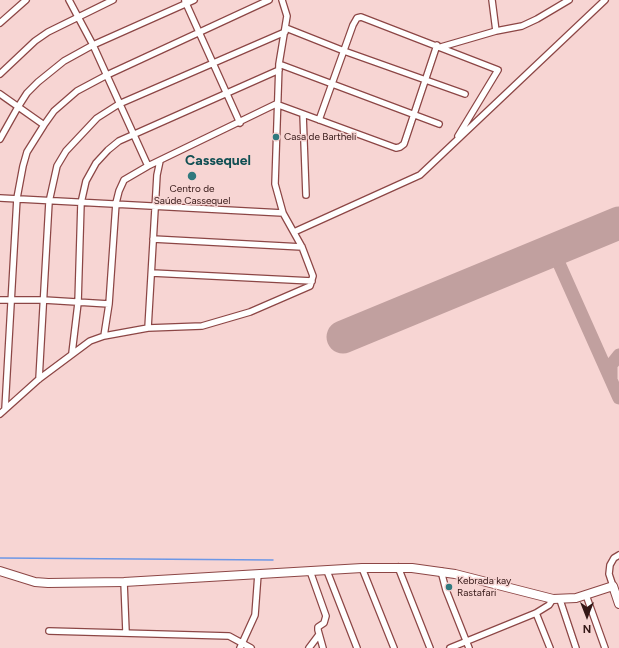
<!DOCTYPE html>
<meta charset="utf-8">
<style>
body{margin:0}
#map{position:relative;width:619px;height:648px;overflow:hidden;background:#f7d5d3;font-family:Figtree,sans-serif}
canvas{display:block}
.north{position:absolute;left:567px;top:596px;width:40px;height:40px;-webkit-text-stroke:3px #f7d5d3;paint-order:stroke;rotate:180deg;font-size:11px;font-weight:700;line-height:16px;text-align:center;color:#341716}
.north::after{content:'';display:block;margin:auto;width:14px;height:18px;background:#341716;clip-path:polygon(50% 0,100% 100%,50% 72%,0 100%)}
</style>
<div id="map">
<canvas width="619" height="648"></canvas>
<div class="north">N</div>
</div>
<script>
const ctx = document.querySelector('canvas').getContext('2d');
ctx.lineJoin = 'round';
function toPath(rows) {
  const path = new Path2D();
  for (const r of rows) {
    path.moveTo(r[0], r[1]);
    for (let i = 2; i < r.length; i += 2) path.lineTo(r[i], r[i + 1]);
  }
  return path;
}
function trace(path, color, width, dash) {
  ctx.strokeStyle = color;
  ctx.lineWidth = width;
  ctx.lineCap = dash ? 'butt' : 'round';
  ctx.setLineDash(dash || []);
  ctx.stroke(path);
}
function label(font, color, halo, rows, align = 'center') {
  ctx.font = font + ' Figtree,sans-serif';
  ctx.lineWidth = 3;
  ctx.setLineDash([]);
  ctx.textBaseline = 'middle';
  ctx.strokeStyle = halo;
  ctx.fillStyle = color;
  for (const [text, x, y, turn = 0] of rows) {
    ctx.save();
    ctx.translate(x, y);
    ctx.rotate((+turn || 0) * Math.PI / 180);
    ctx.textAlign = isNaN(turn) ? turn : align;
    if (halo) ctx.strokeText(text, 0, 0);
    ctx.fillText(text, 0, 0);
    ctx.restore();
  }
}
trace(toPath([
 [0,558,273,560]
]), '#6d97e6', 1.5);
trace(toPath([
 [553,250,619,398],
 [611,378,611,365,619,355]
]), '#c1a09f', 13);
trace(toPath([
 [343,337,619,223]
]), '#c1a09f', 33);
const street = toPath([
 [69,0,93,45,148,166],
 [492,0,496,31],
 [185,1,240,123],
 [0,23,26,0],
 [286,28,344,51,465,94],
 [441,47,496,31,522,26,537,19,569,0],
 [279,64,439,124],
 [0,74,35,41,48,32,113,0],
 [0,94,44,125],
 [303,114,306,195],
 [319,120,353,25,357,18,361,17,498,70,458,136],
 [0,139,18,107,27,93,38,82,64,61,93,45,194,0],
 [0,198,283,213],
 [294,232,420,175,605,0],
 [153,239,302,247],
 [152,273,312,281],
 [0,300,44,300,109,304],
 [148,328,157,175,160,161],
 [104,336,109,304,116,203,119,191,124,180,148,166,276,104,396,148,400,147,404,144,437,45],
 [72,353,78,303,81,203,86,181,96,163,108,150,119,141,279,70],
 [39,379,49,202,57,166,66,151,97,118,119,104,285,32],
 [5,409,17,198,23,166,27,152,44,125,54,111,77,91,107,75,269,0],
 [0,414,39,379,90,341,104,336,148,328,202,326,250,312,310,286,313,276,302,247,283,213,275,184,279,64,287,16,282,0],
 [398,567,430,648],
 [362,568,394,648],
 [310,571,326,616,324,623,318,627,318,630,323,648],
 [327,571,357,648],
 [441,571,446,590,469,648],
 [124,582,126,632],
 [613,586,609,574,610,565,614,558,619,555],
 [586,595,605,648],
 [560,600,576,648],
 [536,613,550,648],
 [49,631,229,636,251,648],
 [240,648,255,615,258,574],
 [309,648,318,636],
 [450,648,536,613,549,605,553,599]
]);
const secondary = toPath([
 [0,571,35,582,48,583,124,582,362,568,412,568,455,574,553,599,576,598,613,586,619,604]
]);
trace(street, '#8c4645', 8);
trace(secondary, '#8c4645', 10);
trace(street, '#fff', 5.5);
trace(secondary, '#fff', 8);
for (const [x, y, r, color] of [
 [276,137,4,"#30797e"],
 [192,176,5,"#30797e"],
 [449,587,4,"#30797e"]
]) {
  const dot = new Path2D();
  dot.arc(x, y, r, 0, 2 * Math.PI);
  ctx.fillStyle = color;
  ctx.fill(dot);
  trace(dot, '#f7d5d3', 1.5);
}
label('10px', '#341716', '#f7d5d3', [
 ["Casa de Bartheli",284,137],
 ["Centro de",192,189,"center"],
 ["Saúde Cassequel",192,201,"center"],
 ["Kebrada kay",457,581],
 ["Rastafari",457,593]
], 'left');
label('bold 14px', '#114f53', '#f7d5d3', [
 ["Cassequel",218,161]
]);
</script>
